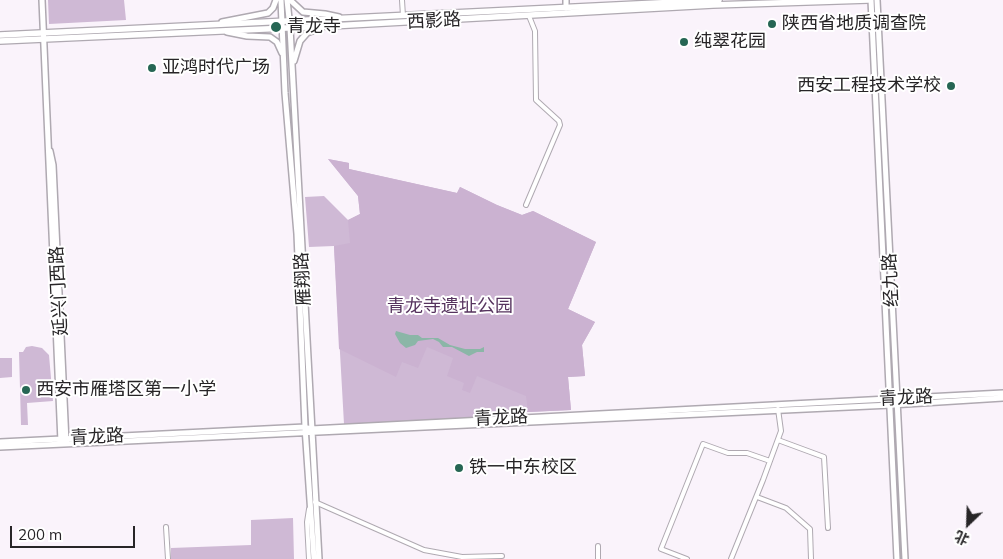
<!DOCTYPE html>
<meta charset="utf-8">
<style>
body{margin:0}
#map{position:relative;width:1003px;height:559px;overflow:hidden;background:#faf3fb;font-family:Mulish,"Noto Sans SC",sans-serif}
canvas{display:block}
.north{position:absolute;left:943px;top:499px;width:50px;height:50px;-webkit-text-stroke:4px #fff;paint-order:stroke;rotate:204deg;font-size:14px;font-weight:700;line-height:20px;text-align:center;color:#272527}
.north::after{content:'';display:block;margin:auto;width:18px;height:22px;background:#272527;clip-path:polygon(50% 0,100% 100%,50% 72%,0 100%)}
.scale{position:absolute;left:10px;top:526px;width:125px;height:22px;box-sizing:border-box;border:2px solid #272527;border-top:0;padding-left:6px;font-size:15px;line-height:18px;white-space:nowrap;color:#272527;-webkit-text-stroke:4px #fff;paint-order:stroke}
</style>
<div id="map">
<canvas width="1003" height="559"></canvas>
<div class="north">北</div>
<div class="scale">200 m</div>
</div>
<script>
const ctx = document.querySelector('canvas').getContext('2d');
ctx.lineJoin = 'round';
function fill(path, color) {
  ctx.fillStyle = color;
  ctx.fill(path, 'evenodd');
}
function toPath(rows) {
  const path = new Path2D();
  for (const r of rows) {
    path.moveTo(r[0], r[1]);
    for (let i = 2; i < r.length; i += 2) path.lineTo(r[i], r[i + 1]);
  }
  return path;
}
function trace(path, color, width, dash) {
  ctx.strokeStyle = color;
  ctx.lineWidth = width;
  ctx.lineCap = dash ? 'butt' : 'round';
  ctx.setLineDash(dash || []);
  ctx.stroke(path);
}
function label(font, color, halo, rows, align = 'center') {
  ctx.font = font + ' Mulish,"Noto Sans SC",sans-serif';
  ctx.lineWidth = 4;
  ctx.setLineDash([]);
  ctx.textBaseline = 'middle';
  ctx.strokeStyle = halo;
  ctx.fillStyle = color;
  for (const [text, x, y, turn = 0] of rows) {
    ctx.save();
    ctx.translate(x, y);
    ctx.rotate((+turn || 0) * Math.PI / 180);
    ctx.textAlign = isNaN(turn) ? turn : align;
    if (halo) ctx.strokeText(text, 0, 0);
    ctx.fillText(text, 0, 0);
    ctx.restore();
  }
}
fill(toPath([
 [48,0,124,0,126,20,49,24],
 [328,159,349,163,349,169,457,193,460,187,497,205,522,215,533,211,596,242,568,309,595,322,582,345,585,376,568,377,571,410,528,412,450,420,344,424,334,246,309,247,305,197,324,196,348,220,360,214,358,196],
 [32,346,42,348,49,355,53,401,27,403,28,425,21,425,19,352,23,352,26,347],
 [0,358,12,358,12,377,0,378],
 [293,518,294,559,171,559,171,548,251,545,251,520]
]), '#cfb9d5');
fill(toPath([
 [328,159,349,163,349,169,457,193,460,187,497,205,522,215,533,211,596,242,568,309,595,322,582,345,585,376,568,377,571,410,528,412,526,396,477,376,470,393,462,390,464,383,447,376,453,358,427,347,418,368,402,362,396,377,339,349,334,246,350,243,348,220,360,214,358,196]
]), '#cbb2d1');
fill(toPath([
 [396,331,410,335,418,335,422,338,438,338,450,345,465,349,480,349,484,347,484,352,477,352,469,356,452,347,443,347,439,342,433,339,418,341,415,345,406,348,400,343,395,334]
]), '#8bb6a7');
const street = toPath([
 [402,0,403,16],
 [526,205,560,125,559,121,536,100,535,31,529,16],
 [778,440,824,457,828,528],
 [757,497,786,508,810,529,811,559],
 [315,502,424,550,462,557,502,556],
 [309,509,307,522,309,559],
 [166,527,168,559],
 [598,546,598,559],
 [687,559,661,549,703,444,728,453,747,453,770,461],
 [731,559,763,480,781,431,778,409]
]);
const secondary = toPath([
 [42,0,61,442],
 [281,0,285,93,297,234,305,427,314,559],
 [287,0,290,28,319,559],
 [290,0,303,12,325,14,339,17],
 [566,0,566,8],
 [871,0,897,559],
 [877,0,905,559],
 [222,22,268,13,273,8,276,0],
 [227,32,247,36,270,37,277,42,282,53],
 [294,61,300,41,307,33,320,28],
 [50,151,53,165,66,442],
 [0,442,305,427,311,429,1003,393],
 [0,447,891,405,1003,398]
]);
const primary = toPath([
 [0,35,719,0],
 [0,41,331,26,713,5,868,0]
]);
trace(street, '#afa9b1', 6);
trace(secondary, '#afa9b1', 8);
trace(primary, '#afa9b1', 8);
trace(street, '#fff', 4);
trace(secondary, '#fff', 5);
trace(primary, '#fff', 5.5);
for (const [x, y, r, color] of [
 [772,24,5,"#266654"],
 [276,27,6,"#266654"],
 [684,42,5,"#266654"],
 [152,68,5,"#266654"],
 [951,86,5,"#266654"],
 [26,390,5,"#266654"],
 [459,468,5,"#266654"]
]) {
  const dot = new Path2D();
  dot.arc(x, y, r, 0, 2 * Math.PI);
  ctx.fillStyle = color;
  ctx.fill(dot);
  trace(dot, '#fff', 2);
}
label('18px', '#272527', '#fff', [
 ["西影路",434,21,-3],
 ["雁翔路",303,279,-93],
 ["经九路",891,280,-93],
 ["延兴门西路",59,291,-93],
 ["青龙路",906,398,-3],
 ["青龙路",501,418,-3],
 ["青龙路",97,437,-3]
]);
label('18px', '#272527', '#fff', [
 ["陕西省地质调查院",782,24],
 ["青龙寺",287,27],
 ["纯翠花园",694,42],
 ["亚鸿时代广场",162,68],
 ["西安工程技术学校",941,86,"right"],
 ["西安市雁塔区第一小学",36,390],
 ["铁一中东校区",469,468]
], 'left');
label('18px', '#56335e', '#fff', [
 ["青龙寺遗址公园",450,307]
]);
</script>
